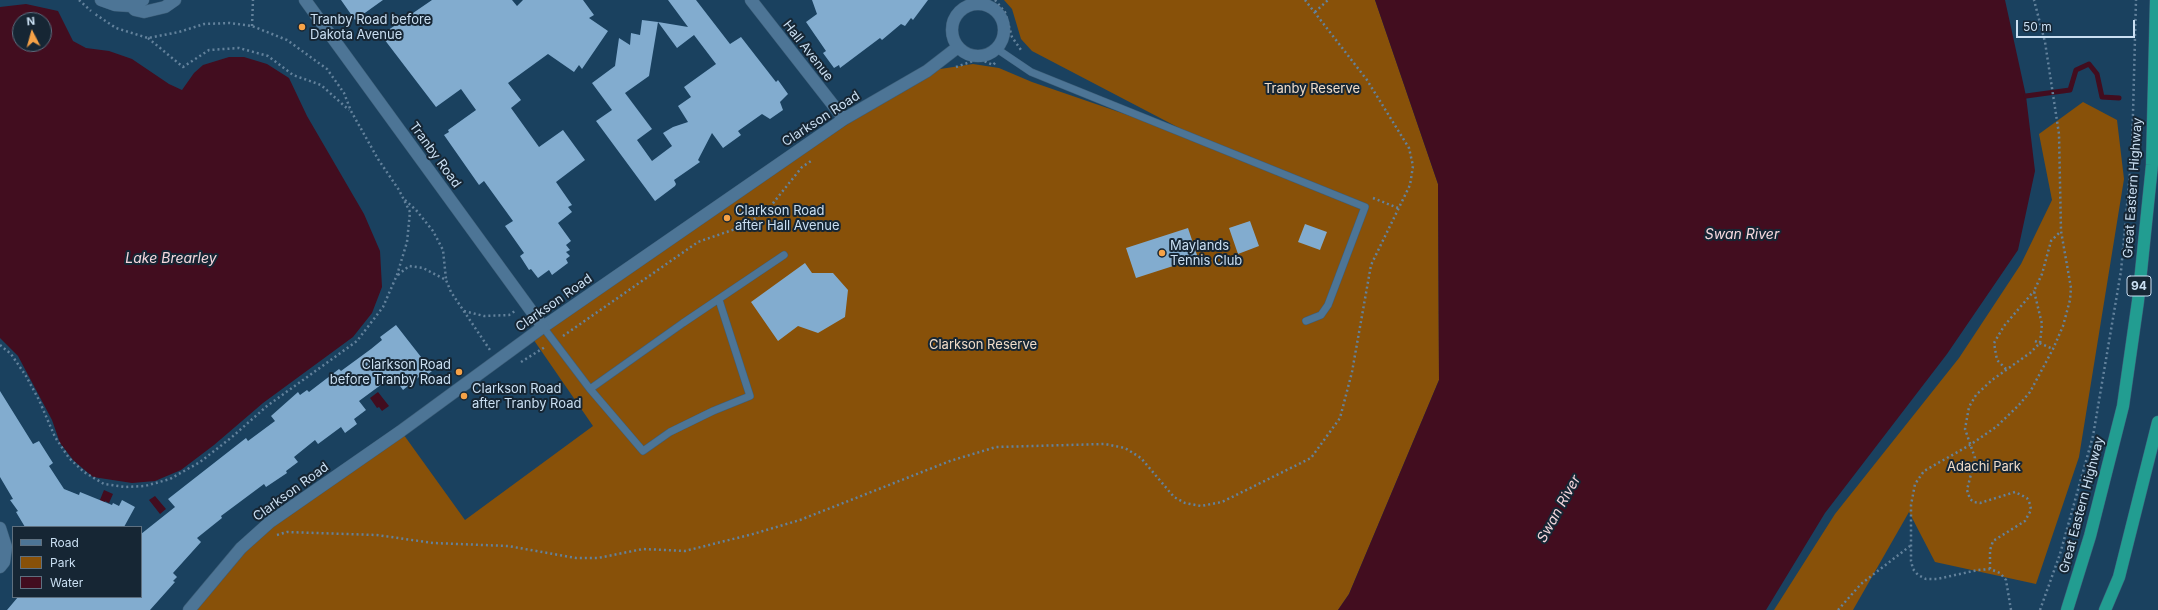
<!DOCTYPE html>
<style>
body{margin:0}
#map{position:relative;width:2158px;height:610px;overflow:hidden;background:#1a415f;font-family:Inter,sans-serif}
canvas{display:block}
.legend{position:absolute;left:12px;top:526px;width:130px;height:72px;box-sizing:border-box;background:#162634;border:1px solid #5e7080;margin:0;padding:5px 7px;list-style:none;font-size:12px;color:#cadff2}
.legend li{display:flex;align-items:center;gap:8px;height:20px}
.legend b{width:20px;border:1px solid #5e7080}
.north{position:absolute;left:12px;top:12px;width:40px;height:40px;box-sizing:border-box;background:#162634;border:1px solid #5e7080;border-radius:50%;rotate:354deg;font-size:11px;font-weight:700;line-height:16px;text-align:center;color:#cadff2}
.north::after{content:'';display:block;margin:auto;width:14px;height:18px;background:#f6a247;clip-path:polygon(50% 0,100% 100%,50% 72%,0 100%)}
.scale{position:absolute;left:2016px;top:20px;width:119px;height:18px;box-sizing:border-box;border:2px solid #cadff2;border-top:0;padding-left:5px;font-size:12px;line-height:14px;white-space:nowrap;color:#cadff2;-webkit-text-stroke:3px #162634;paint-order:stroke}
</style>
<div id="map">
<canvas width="2158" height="610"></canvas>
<ul class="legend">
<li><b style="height:5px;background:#4d7596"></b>Road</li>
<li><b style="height:11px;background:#885109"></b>Park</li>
<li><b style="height:11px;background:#420d1f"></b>Water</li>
</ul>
<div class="north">N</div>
<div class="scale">50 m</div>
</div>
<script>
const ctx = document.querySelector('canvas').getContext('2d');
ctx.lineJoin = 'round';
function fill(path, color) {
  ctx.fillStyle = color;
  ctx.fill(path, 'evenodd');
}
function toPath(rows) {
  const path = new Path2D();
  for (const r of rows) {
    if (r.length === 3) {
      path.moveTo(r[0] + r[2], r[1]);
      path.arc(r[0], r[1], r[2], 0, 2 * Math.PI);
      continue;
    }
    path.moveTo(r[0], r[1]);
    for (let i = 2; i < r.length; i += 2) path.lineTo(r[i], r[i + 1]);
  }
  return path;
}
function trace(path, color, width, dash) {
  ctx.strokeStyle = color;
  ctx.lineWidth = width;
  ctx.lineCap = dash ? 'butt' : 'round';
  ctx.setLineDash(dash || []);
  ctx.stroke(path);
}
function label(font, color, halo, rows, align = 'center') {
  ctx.font = font + ' Inter,sans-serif';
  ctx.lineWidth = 4;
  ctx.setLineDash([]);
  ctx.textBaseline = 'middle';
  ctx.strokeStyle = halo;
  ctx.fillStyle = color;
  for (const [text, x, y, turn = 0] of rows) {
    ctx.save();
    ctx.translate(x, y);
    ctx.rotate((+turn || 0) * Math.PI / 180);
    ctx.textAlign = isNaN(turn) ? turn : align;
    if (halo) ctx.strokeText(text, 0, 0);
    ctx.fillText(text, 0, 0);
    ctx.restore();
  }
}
fill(toPath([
 [1004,0,1375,0,1438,184,1439,380,1349,594,1338,610,193,610,243,549,401,431,465,520,593,426,531,336,927,71,973,64,999,68,1032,82,1206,142,1032,51,1021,39,1012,9],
 [2083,102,2117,120,2124,179,2079,457,2036,584,1935,562,1909,512,1853,610,1774,610,1835,514,1959,358,2021,264,2052,200,2039,134]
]), '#885109');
fill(toPath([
 [1375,0,2005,0,2026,96,2035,171,2018,250,1947,354,1825,513,1766,610,1338,610,1349,594,1439,380,1438,184],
 [26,4,58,11,73,41,86,48,109,51,132,59,169,84,182,90,194,73,203,65,229,57,244,57,267,64,289,78,307,116,364,214,380,251,382,287,372,313,353,337,263,403,214,445,181,470,155,481,132,483,93,477,74,461,60,443,52,420,18,356,0,338,0,7],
 [20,20,44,20,44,44,20,44],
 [378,392,389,406,382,411,379,407,377,408,370,398],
 [104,490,113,494,109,503,105,501,97,519,93,517],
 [155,496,166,509,160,514,149,500]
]), '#420d1f');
trace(toPath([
 [2026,96,2070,90,2076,70,2089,64,2097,74,2102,97,2119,98]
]), '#420d1f', 5);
fill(toPath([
 [341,0,383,0,355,20],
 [432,0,512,0,517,6,523,0,583,0,594,15,589,18,608,31,582,69,579,65,574,72,548,54,508,83,521,100,511,108,539,147,563,130,585,160,556,182,572,205,568,207,572,212,558,223,571,241,566,245,570,250,566,252,570,256,566,259,568,263,552,275,549,270,538,278,531,269,529,270,520,256,524,253,505,226,513,221,484,181,479,185,444,135,449,132,448,130,476,110,461,89,436,107,381,35],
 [668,0,696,0,730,44,741,37,776,82,778,80,788,94,780,102,783,110,770,119,762,114,738,131,741,135,723,148,712,133,698,160,700,162,674,180,676,184,675,186,655,201,596,121,612,110,592,83,615,66,619,38,630,45,631,33,640,35,642,20,658,22,649,76,625,93,652,129,637,140,652,161,672,146,663,133,673,127,688,122,678,106,691,97,684,87,716,64,694,35,677,48,658,22,688,27],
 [812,0,928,0,913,20,911,18,905,26,901,24,882,40,880,38,840,68,839,65,834,68,823,53,826,51,806,22,817,14],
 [1250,221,1259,246,1238,254,1229,228],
 [1305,224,1327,232,1320,250,1298,242],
 [1188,228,1198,258,1136,278,1126,248],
 [805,263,812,273,833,273,848,290,845,317,818,333,798,326,778,341,751,302],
 [396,325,432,371,421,380,419,377,403,390,393,376,359,401,366,410,354,419,357,424,345,433,341,427,318,444,315,440,294,457,298,462,286,471,287,473,266,487,264,484,221,516,222,518,197,538,201,542,173,573,177,577,173,581,175,582,150,610,7,610,18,597,141,597,141,534,175,507,168,499,246,438,248,441,275,421,271,416,298,392,300,395,307,390,309,392,339,369,341,371,371,349,382,340,380,337],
 [0,391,33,444,39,441,53,463,49,466,64,489,79,495,80,492,112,505,113,503,119,506,122,500,135,507,124,527,25,527,16,512,18,511,10,500,13,499,0,477]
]), '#82accf');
const lane = toPath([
 [997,49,1031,72,1365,207,1328,305,1321,315,1306,321],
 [543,327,590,389,683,323,784,255],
 [590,389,643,451,670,432,713,411,750,396,719,300]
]);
const street = toPath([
 [101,0,115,5,131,6,135,10,144,12,165,7,175,0],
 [751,0,844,119],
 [978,30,26],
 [131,6,143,0],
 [0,528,6,547,4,562,0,567],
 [189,610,241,548,270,522,401,431,543,327,844,119,927,71,958,47]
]);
const secondary = toPath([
 [305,0,543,327]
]);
const highway = toPath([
 [2067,610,2090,536,2123,406,2138,301,2152,165,2156,0],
 [2105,610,2119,577,2158,422]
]);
trace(lane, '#3d5e78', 8);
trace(street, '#3d5e78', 13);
trace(secondary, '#3d5e78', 13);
trace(highway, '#3d5e78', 13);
trace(toPath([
 [79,0,91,11],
 [995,0,1005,12,1012,37,1021,50],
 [1315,12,1328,0],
 [252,26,253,0],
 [148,38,183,67,209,50,239,48,268,56,293,75,321,85,349,110],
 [956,67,976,60,984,61,993,65,997,61],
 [1373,198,1398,208],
 [405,200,416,210,433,231,443,250,446,279],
 [398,275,409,266,423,268,446,280,451,292,490,350],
 [464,311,484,316,509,315,515,311],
 [563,336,698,242,741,227,753,220,770,207,802,167,811,161],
 [2035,341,2053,349],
 [0,345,11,354,26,376,39,400,55,437,69,458,84,472,104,484,125,487,145,486,170,479,200,462,232,437,267,406,357,341,383,307,397,275,407,242,410,212,399,190,378,159,351,111,344,93,327,69,287,40,252,26,230,23,204,24,179,32,148,38,116,28,95,14],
 [521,362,545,347],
 [2006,369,1997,360,1994,343,2004,326,2034,291],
 [277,535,287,532,377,535,433,543,508,546,576,558,598,558,643,549,685,551,753,534,800,520,950,461,996,447,1105,444,1125,448,1141,458,1174,497,1185,503,1201,506,1222,502,1311,458,1340,418,1352,372,1371,265,1410,185,1413,166,1409,148,1367,80,1305,0],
 [1990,569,1990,550,1993,541,2025,521,2031,510,2030,504,2027,498,2015,492,1980,503,1974,502,1970,499,1967,490,1975,458,1965,429,1969,407,1976,395,1992,380,2030,353,2040,343,2042,324,2034,291,2042,274,2051,241,2060,232],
 [1838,610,1861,584,1910,546],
 [2011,610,2006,580,2000,573,1990,569,1978,570,1937,579,1926,579,1918,575,1913,569,1911,561,1911,505,1915,484,1924,471,1970,445,1996,427,2018,406,2030,392,2053,349,2063,326,2070,300,2071,288,2061,231,2059,134,2045,42,2034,0],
 [2040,610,2060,554,2093,436,2121,271,2132,151,2136,0]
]), '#63829c', 2.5, [2, 3]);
trace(lane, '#4d7596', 7);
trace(street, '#4d7596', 12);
trace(secondary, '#4d7596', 12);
trace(highway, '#229d91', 12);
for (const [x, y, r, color] of [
 [302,27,4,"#f6a247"],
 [727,218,4,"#f6a247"],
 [1162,253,4,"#f6a247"],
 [459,372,4,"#f6a247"],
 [464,396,4,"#f6a247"]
]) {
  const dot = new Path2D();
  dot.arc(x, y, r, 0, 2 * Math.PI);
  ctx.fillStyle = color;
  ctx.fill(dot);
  trace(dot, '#162634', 1.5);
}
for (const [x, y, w] of [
 [2139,286,24]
]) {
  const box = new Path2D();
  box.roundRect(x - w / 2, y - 10, w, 20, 3);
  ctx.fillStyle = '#162634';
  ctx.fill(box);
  trace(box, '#cadff2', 1);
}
label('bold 12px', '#cadff2', null, [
 ["94",2139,286]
]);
label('13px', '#cadff2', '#162634', [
 ["Tranby Road before",310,20],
 ["Dakota Avenue",310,35],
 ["Clarkson Road",735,211],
 ["after Hall Avenue",735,226],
 ["Maylands",1170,246],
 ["Tennis Club",1170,261],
 ["Clarkson Road",451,365,"right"],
 ["before Tranby Road",451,380,"right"],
 ["Clarkson Road",472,389],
 ["after Tranby Road",472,404]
], 'left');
label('13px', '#cadff2', '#162634', [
 ["Hall Avenue",808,51,52],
 ["Clarkson Road",821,119,-33],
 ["Tranby Road",435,155,54],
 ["Great Eastern Highway",2133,188,-86],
 ["Clarkson Road",554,303,-35],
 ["Clarkson Road",291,492,-36],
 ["Great Eastern Highway",2082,505,-75]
]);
label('13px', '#f0dcc9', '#162634', [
 ["Tranby Reserve",1312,89],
 ["Clarkson Reserve",983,345],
 ["Adachi Park",1984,467]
]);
label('italic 14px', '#f6d8de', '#162634', [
 ["Swan River",1742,235],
 ["Lake Brearley",171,259],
 ["Swan River",1559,509,-61]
]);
</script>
